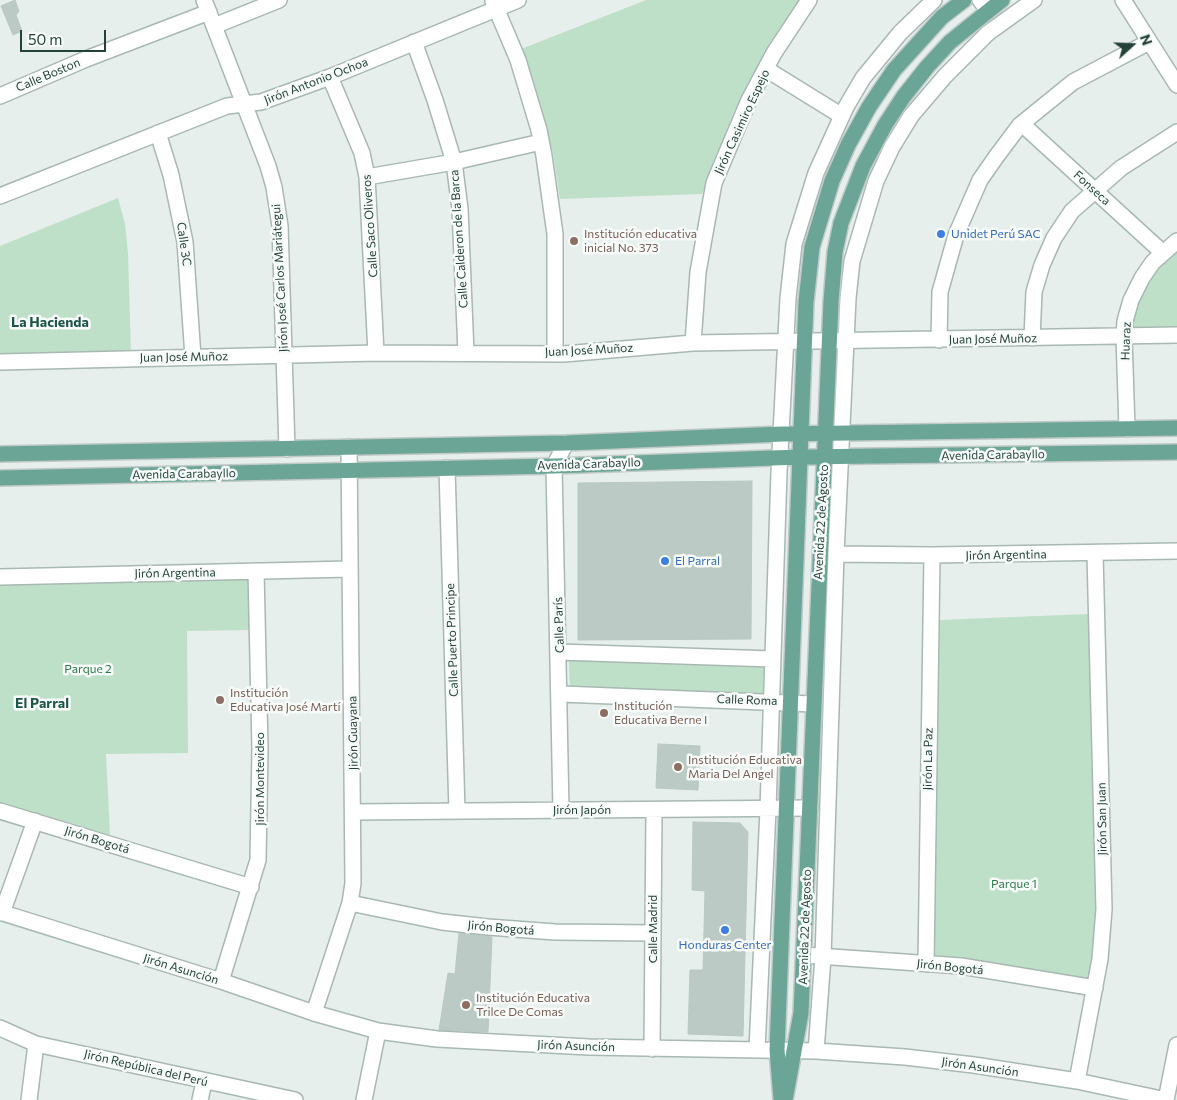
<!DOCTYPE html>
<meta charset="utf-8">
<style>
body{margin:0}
#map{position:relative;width:1177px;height:1100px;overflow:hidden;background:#e6efeb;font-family:Commissioner,sans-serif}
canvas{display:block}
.north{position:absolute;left:1107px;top:20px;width:50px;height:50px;-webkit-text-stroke:4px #f7fbf9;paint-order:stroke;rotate:70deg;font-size:14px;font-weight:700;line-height:20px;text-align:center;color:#24423a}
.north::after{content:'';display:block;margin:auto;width:18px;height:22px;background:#24423a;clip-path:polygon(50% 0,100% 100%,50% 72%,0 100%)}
.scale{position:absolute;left:20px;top:30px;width:86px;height:22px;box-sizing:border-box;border:2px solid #24423a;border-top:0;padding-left:6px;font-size:15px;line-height:18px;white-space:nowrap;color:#24423a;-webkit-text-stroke:4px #f7fbf9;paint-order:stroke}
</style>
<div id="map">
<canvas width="1177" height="1100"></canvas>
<div class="north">N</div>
<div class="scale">50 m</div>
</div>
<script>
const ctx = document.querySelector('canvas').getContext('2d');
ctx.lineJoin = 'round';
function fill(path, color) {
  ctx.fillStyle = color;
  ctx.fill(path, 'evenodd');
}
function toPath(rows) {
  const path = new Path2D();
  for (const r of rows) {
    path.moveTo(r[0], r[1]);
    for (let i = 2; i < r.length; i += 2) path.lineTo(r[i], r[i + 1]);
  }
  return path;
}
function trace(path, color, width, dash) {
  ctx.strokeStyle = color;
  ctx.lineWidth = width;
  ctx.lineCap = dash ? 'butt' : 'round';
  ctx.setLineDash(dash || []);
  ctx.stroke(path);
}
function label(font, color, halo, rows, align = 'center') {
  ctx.font = font + ' Commissioner,sans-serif';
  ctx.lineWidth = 5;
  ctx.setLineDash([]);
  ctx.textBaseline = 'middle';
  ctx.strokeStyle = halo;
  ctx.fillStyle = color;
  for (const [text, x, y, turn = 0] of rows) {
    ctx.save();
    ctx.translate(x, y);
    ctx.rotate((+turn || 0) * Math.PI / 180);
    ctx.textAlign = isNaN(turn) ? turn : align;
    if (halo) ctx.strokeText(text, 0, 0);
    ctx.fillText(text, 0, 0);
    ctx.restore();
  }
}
fill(toPath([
 [646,0,801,0,758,68,734,112,702,194,560,199,553,153,535,88,521,49],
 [118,198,125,224,128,253,131,353,0,356,0,246],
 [1177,249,1177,328,1132,329,1136,305,1142,291,1162,262],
 [249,577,251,630,187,631,188,753,106,754,110,835,0,804,0,584],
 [1090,614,1098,908,1093,977,1088,981,933,957,938,620],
 [569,661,764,663,764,694,570,689]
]), '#bfe0c8');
const building = toPath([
 [15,0,19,11,16,15,22,31,13,35,1,6,15,0],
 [752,481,751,639,578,640,578,483,752,481],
 [658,744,700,746,698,790,656,788,658,744],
 [693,822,740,823,748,832,743,1036,688,1034,690,970,703,970,705,891,692,890,693,822],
 [459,933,492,937,488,1032,439,1030,448,973,455,974,459,933]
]);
fill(building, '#bbcac4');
trace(building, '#b8c9c2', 1);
const minor = toPath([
 [204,0,268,166,274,187,280,226,287,449],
 [980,0,988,10],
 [1123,0,1177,85],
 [493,1,518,60,539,130,544,156,555,234,555,353],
 [214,26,279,0],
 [414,42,435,100,454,162,460,209,466,353],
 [766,69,842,116],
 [330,77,362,153,367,177,376,353],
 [0,96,86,59,209,12],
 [1022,124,1162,252],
 [158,133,171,175,185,242,193,357],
 [367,177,454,162,541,142],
 [0,196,227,106,261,102,330,77,518,0],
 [1032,338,1034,292,1042,265,1054,238,1072,211,1121,168,1177,132],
 [939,340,940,292,956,235,980,180,996,157,1020,125,1073,82,1149,42],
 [693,343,698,272,714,183,749,100,774,53,809,0],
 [0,362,376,353,564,354,693,343,1177,335],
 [1127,429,1124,336,1125,321,1131,300,1142,278,1153,262,1177,241],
 [447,468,457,811],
 [836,554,932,555,1177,551],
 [0,577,350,569],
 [559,652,773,659],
 [561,694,813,704],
 [561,810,554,466,566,443],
 [0,811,251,887],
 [353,812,810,808],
 [350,903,442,922,488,927,555,932,653,933],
 [0,912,221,981,314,1013,378,1031,437,1039,589,1047,816,1051,905,1057,974,1065,1077,1081,1166,1100,1177,1045],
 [2,913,35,821],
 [804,955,961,966,1095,988],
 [926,964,932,555],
 [221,981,258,860,260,749,256,571],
 [314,1013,350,903,353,883,349,447],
 [0,1028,36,1044,295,1100],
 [652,1049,654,810],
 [757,1050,768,809,779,472,788,298,794,244,816,173,846,107,863,78,900,33,934,0],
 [816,1051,823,957,836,554,848,298,852,261,876,181,892,147,911,116,945,76,988,33,1034,0],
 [1077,1081,1100,959,1104,909,1095,554],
 [29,1100,36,1044],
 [200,1100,204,1082],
 [364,1100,378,1031]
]);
const major = toPath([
 [0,454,566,443,782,434,1177,428],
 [0,478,554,466,800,457,1177,452],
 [781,1099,777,1050,806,302,812,247,832,181,848,145,869,107,894,70,942,17,964,0],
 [785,1100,801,1013,831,302,835,252,841,223,863,166,885,125,904,96,927,67,950,42,1002,0]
]);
trace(minor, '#a8b8b2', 18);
trace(major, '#c2cac8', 18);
trace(minor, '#fff', 15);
trace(major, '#6aa596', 15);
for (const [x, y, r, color] of [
 [941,234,5,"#3f7fe0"],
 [574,241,5,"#8d6e63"],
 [665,561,5,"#3f7fe0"],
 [220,700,5,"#8d6e63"],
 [604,713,5,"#8d6e63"],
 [678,767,5,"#8d6e63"],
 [725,930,5,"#3f7fe0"],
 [466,1005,5,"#8d6e63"]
]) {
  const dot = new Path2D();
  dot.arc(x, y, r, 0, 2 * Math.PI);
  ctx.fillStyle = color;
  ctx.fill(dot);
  trace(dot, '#f7fbf9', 2);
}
label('12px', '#24423a', '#f7fbf9', [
 ["Calle Boston",48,75,-23],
 ["Jirón Antonio Ochoa",316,81,-21],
 ["Jirón Casimiro Espejo",742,122,-65],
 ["Fonseca",1092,188,42],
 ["Calle Saco Oliveros",370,226,-94],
 ["Calle Calderon de la Barca",459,239,-94],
 ["Calle 3C",184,244,82],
 ["Jirón José Carlos Mariátegui",280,278,-93],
 ["Juan José Muñoz",993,339,-1],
 ["Huaraz",1126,341,-88],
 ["Juan José Muñoz",589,350,-3],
 ["Juan José Muñoz",184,357,-1],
 ["Avenida Carabayllo",993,455,-1],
 ["Avenida Carabayllo",589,464,-2],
 ["Avenida Carabayllo",184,474,-1],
 ["Avenida 22 de Agosto",821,522,-87],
 ["Jirón Argentina",1006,555,-1],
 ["Jirón Argentina",175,573,-1],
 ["Calle París",559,625,-92],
 ["Calle Puerto Principe",452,640,-92],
 ["Calle Roma",747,700,2],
 ["Jirón Guayana",353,733,-91],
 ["Jirón La Paz",928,759,-89],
 ["Jirón Montevideo",260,779,-90],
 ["Jirón Japón",582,810],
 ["Jirón San Juan",1102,819,-91],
 ["Jirón Bogotá",97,840,17],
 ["Avenida 22 de Agosto",805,927,-88],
 ["Jirón Bogotá",501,928,5],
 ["Calle Madrid",653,929,-90],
 ["Jirón Bogotá",950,967,6],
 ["Jirón Asunción",181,969,17],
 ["Jirón Asunción",576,1046,2],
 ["Jirón Asunción",980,1067,8],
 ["Jirón República del Perú",146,1068,13]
]);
label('12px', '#785e54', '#f7fbf9', [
 ["Institución educativa",584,234],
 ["inicial No. 373",584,248],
 ["Institución",230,693],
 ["Educativa José Martí",230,707],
 ["Institución",614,706],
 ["Educativa Berne I",614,720],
 ["Institución Educativa",688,760],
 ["Maria Del Angel",688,774],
 ["Institución Educativa",476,998],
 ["Trilce De Comas",476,1012]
], 'left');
label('12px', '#366cbe', '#f7fbf9', [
 ["Unidet Perú SAC",951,234],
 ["El Parral",675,561],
 ["Honduras Center",725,945,"center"]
], 'left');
label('12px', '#2d7a4b', '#f7fbf9', [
 ["Parque 2",88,669],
 ["Parque 1",1014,884]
]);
label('bold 14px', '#1f5548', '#f7fbf9', [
 ["La Hacienda",50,322],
 ["El Parral",42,703]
]);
</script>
